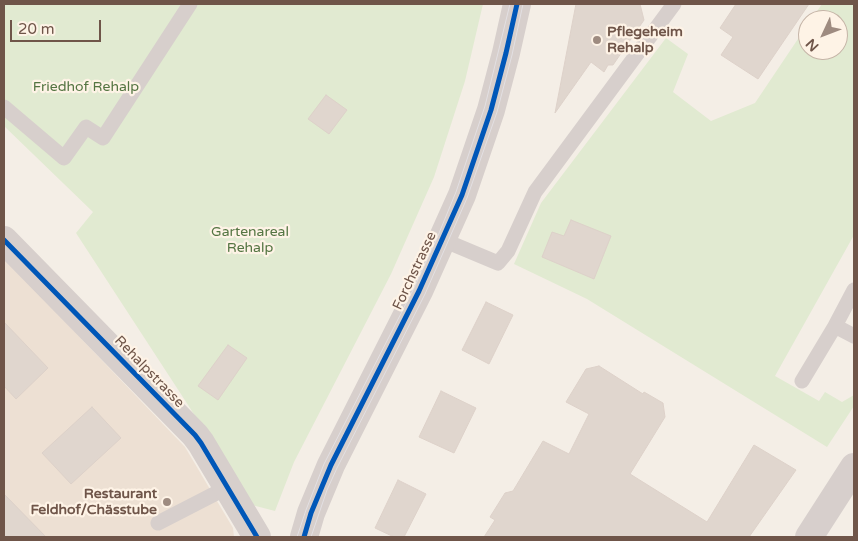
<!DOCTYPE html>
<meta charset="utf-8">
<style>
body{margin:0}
#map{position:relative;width:858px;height:541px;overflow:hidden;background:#f4eee6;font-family:"Varela Round",sans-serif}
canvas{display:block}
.frame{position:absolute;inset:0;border:5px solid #6f5549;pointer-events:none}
.north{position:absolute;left:798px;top:10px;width:50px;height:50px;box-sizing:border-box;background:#fef3e6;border:1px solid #c5b4a7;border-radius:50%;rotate:227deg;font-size:14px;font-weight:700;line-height:20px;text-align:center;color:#6f5549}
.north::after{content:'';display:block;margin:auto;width:18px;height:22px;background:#9e8b80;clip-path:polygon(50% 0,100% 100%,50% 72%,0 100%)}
.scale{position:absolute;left:10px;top:20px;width:91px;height:22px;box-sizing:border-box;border:2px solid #6f5549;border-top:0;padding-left:6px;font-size:15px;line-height:18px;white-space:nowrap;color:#6f5549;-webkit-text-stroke:4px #fef3e6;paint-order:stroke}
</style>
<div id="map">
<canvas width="858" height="541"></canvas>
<div class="frame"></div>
<div class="north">N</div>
<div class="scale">20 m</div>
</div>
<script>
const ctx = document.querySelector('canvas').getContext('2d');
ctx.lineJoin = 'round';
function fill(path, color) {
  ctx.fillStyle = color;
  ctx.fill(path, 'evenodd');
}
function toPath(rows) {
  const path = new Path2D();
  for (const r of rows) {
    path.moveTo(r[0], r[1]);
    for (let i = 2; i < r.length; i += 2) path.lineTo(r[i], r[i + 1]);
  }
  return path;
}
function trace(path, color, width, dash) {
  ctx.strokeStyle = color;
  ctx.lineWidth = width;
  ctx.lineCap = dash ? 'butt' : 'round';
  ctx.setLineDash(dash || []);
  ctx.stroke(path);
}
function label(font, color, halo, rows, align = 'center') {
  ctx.font = font + ' "Varela Round",sans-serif';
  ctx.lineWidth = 4.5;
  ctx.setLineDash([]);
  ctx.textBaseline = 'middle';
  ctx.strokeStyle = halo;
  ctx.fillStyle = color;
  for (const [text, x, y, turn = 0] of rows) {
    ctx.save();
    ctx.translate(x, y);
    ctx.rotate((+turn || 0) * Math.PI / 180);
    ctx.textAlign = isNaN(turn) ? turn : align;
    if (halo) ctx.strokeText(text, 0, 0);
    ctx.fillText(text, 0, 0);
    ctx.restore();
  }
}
fill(toPath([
 [4,258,185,447,233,528,234,537,4,537]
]), '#ede0d3');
fill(toPath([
 [4,4,483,4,465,81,434,177,391,274,294,462,275,511,248,504,190,408,76,233,93,212,4,126],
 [822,4,854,4,854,235,775,376,819,401,825,392,842,402,854,395,854,406,827,447,587,299,514,264,541,203,666,38,688,54,673,92,711,121,755,103,808,24,808,50,838,50,838,20,811,20]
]), '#e1ead1');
const building = toPath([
 [576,4,640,4,644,20,613,65,608,65,604,72,591,62,555,113,576,4],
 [736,4,809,4,758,79,721,55,733,37,720,28,736,4],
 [326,95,347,110,329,134,308,119,326,95],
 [571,220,611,236,594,279,542,257,552,232,564,236,571,220],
 [486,302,513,315,489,364,462,350,486,302],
 [4,322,48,368,16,399,4,386,4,322],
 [228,345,247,358,218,400,198,386,228,345],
 [599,366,643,394,644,392,663,403,665,417,630,474,707,522,754,445,796,470,749,537,484,537,495,520,490,517,505,493,513,491,543,441,569,454,589,414,566,402,586,369,599,366],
 [441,391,476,408,454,453,419,437,441,391],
 [92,407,121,438,71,484,42,453,92,407],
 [398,480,426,494,404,537,394,537,375,528,398,480],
 [4,494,46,537,4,537,4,494]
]);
fill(building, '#e0d6ce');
trace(building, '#ddd1c9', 1);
trace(toPath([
 [4,107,64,158,86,127,103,138,190,4],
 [443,240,498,263,508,251,535,192,674,4],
 [835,326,854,290],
 [802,381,835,326,854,336],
 [158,523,228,487]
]), '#d7cfcc', 15);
trace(toPath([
 [4,240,195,435,201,443,257,537]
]), '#d7cfcc', 28);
trace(toPath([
 [304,537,311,513,331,465,419,291,462,195,491,110,506,53,517,4],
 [809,537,854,467]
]), '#d7cfcc', 28);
trace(toPath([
 [297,537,306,510,324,464,414,288,437,238,456,192,485,106,510,4],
 [311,537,327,490,337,468,425,294,467,198,497,112,512,55,523,4]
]), '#e3e0e3', 1);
trace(toPath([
 [4,240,195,435,201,443,257,537],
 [304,537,311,513,331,465,419,291,462,195,491,110,506,53,517,4]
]), '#0057b8', 5);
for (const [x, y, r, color] of [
 [597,40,5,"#9e8b80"],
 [167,502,5,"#9e8b80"]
]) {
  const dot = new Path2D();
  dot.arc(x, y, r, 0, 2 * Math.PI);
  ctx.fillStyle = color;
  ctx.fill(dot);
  trace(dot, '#fef3e6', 2);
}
label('bold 14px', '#6f5549', '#fef3e6', [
 ["Pflegeheim",607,32],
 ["Rehalp",607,48],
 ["Restaurant",157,494,"right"],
 ["Feldhof/Chässtube",157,510,"right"]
], 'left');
label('14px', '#547542', '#fef3e6', [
 ["Friedhof Rehalp",86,87],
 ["Gartenareal",250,232],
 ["Rehalp",250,248]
]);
label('14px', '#6f5549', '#fef3e6', [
 ["Forchstrasse",415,271,-65],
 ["Rehalpstrasse",149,372,46]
]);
</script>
